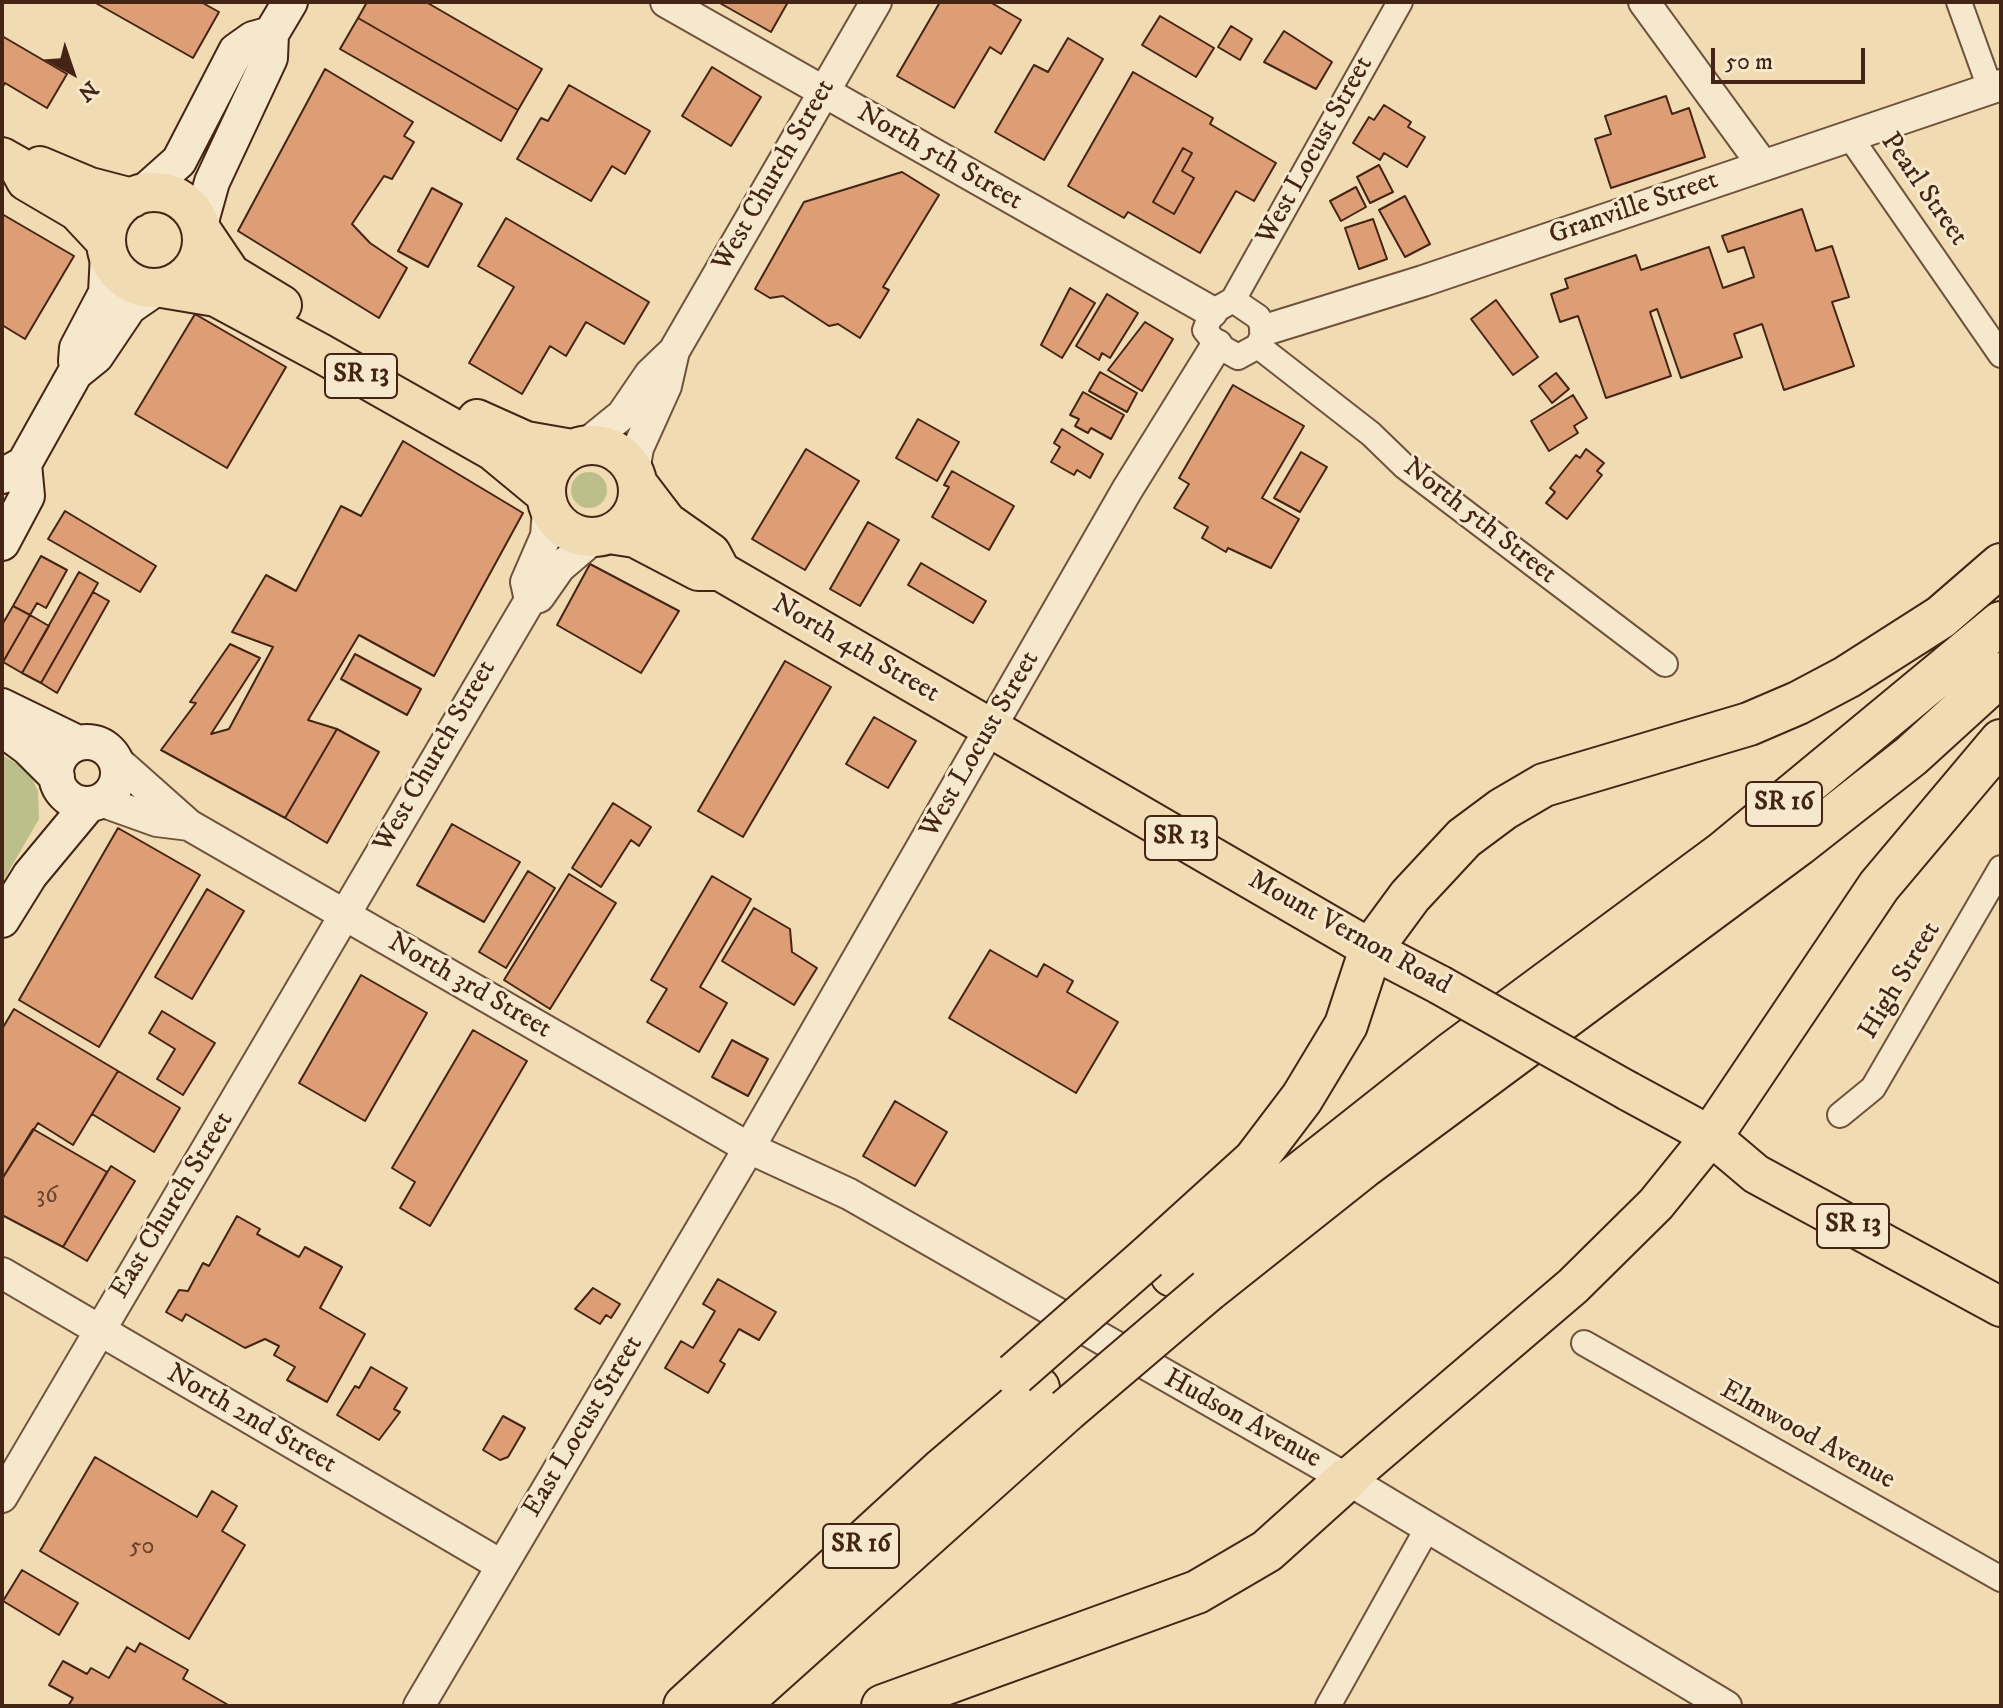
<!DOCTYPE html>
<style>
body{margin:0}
#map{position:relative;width:2003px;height:1708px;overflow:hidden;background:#f1dbb2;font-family:"IM FELL DW Pica",serif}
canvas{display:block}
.frame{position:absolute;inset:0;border:4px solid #442415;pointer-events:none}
.north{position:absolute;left:32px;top:32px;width:80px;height:80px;-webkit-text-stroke:6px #f6e8cd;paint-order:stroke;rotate:140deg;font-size:22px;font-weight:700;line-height:32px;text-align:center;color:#442415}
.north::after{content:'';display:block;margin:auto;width:28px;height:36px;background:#442415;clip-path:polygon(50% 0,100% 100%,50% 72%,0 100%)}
.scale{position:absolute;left:1711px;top:48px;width:154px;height:36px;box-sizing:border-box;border:4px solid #442415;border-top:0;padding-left:10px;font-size:24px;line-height:28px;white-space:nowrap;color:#442415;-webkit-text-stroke:6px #f6e8cd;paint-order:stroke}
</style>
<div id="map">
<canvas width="2003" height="1708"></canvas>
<div class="frame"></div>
<div class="north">N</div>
<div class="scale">50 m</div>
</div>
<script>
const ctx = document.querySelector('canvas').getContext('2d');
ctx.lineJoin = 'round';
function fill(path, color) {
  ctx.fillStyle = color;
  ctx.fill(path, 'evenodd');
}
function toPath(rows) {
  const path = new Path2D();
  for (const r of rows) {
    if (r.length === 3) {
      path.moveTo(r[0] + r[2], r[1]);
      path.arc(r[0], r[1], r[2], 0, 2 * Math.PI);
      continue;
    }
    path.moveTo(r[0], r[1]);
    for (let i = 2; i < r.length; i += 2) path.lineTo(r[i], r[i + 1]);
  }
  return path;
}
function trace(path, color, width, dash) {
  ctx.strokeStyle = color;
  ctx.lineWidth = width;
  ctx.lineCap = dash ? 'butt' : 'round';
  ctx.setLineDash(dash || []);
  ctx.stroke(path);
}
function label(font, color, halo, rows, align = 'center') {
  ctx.font = font + ' "IM FELL DW Pica",serif';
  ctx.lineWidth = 6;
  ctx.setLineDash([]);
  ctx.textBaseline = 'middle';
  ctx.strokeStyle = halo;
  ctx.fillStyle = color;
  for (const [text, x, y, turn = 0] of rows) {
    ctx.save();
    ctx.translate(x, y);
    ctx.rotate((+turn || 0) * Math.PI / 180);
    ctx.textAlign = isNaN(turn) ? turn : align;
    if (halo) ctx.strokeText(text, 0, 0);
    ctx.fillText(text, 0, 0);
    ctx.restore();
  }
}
fill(toPath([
 [589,490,18],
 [2,755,28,770,38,791,39,819,2,883]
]), '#bdbf8a');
const building = toPath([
 [94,2,201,2,219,12,193,58,94,2],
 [367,2,426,2,542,69,518,110,358,18,367,2],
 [718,2,788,2,771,32,718,2],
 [940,2,990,2,1021,20,1001,54,990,47,954,108,897,76,940,2],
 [1160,16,1214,48,1196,77,1142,45,1160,16],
 [358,18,518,110,501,141,340,49,358,18],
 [1231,26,1252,39,1240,60,1218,47,1231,26],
 [1284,31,1332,62,1316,89,1264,62,1284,31],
 [2,36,67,74,47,108,5,83,2,88,2,36],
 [1068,38,1103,59,1044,160,995,132,1034,65,1048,72,1068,38],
 [712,67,761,97,731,146,682,116,712,67],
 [325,69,413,122,404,136,414,142,392,179,384,176,352,224,370,243,407,268,379,318,238,231,325,69],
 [1133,72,1213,118,1210,124,1276,163,1254,201,1236,191,1200,253,1128,212,1124,218,1068,186,1133,72],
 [1183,148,1192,153,1182,171,1194,178,1174,214,1153,202,1183,148],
 [569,85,650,131,625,174,612,166,591,201,517,159,541,118,548,121,569,85],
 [1666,96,1672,114,1689,108,1705,157,1611,188,1595,139,1611,134,1605,116,1666,96],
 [1384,105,1411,122,1408,127,1425,137,1407,167,1384,153,1380,160,1353,143,1369,117,1374,120,1384,105],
 [1183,148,1192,153,1182,171,1194,178,1174,214,1153,202,1183,148],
 [1379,165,1393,192,1370,203,1357,177,1379,165],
 [902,172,939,195,883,287,889,290,860,338,838,324,829,326,783,296,770,298,755,289,804,202,902,172],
 [1356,187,1366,207,1341,221,1330,201,1356,187],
 [432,188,462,204,428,267,398,251,432,188],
 [1405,196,1430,244,1405,257,1379,210,1405,196],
 [1802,209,1816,251,1832,246,1849,297,1832,302,1854,366,1784,390,1762,324,1734,334,1742,357,1681,378,1657,309,1650,312,1671,376,1606,398,1578,316,1560,322,1551,294,1568,288,1565,279,1636,255,1641,270,1709,247,1723,288,1754,277,1744,247,1728,252,1722,236,1802,209],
 [2,214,74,256,25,339,2,325,2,214],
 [506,218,649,302,624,344,586,322,566,356,550,346,522,394,469,363,514,287,478,266,506,218],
 [1373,219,1387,259,1359,269,1345,228,1373,219],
 [1070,288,1095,303,1062,358,1041,345,1070,288],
 [1107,294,1138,313,1110,358,1102,353,1099,360,1076,346,1107,294],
 [1496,300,1538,357,1513,375,1471,319,1496,300],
 [195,314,286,367,227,468,135,414,195,314],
 [1145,322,1173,339,1142,391,1108,370,1145,322],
 [1100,372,1137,393,1127,412,1089,391,1100,372],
 [1556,373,1569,389,1552,403,1539,386,1556,373],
 [1233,385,1304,426,1262,498,1299,519,1271,568,1228,548,1226,552,1202,538,1208,527,1174,508,1189,484,1179,478,1233,385],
 [1083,392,1124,415,1111,439,1091,428,1088,433,1075,426,1079,419,1070,415,1083,392],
 [1573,395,1587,418,1574,426,1578,433,1549,451,1531,421,1573,395],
 [918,419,959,442,937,481,896,458,918,419],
 [1062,429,1103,454,1090,478,1077,470,1074,475,1051,462,1060,447,1054,443,1062,429],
 [403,441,523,513,434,676,359,635,308,720,337,729,285,818,161,750,196,703,190,702,230,644,260,658,211,734,229,729,273,647,232,632,266,575,296,591,341,506,361,516,403,441],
 [806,449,859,481,805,570,752,539,806,449],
 [1586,449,1604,463,1597,471,1602,475,1567,519,1546,503,1555,492,1550,488,1576,455,1580,458,1586,449],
 [1301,452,1327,467,1300,512,1274,498,1301,452],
 [952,471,1014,506,989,550,932,517,949,487,944,485,952,471],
 [65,511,156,566,140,592,48,539,65,511],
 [868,522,899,540,860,606,830,589,868,522],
 [41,556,67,570,46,608,37,603,30,615,13,606,41,556],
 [921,563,986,601,973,623,908,585,921,563],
 [590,564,679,611,641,673,557,625,590,564],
 [79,572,98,583,41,683,22,673,79,572],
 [93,592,109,601,57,693,41,683,93,592],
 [13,606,30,615,3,662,2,625,13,606],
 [30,615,49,626,22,673,3,662,30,615],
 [355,654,421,689,407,715,341,679,355,654],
 [785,661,831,687,743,837,698,811,785,661],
 [874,717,916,741,888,788,846,764,874,717],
 [337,729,379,752,327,843,285,818,337,729],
 [613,803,651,827,639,846,631,840,601,887,572,868,613,803],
 [452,824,520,862,484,922,417,885,452,824],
 [118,828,200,875,99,1047,19,1000,118,828],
 [528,871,555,888,506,968,479,952,528,871],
 [569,874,616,903,550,1009,504,980,569,874],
 [712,876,751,899,700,987,727,1003,699,1052,647,1022,667,989,651,980,712,876],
 [207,889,244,911,192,999,155,977,207,889],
 [754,908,790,929,792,952,817,968,794,1005,722,961,754,908],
 [990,950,1037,977,1044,964,1073,981,1067,992,1118,1022,1076,1093,949,1018,990,950],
 [361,975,427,1013,365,1121,299,1083,361,975],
 [14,1009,118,1071,73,1145,38,1123,2,1179,2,1029,14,1009],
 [162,1011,215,1043,183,1095,157,1079,175,1049,149,1033,162,1011],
 [473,1030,527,1061,430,1226,400,1208,415,1182,392,1168,473,1030],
 [732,1040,768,1059,748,1096,712,1077,732,1040],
 [118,1071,180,1108,154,1152,92,1114,118,1071],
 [895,1101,947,1132,915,1186,863,1156,895,1101],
 [33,1129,107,1172,63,1247,2,1215,2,1179,33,1129],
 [111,1166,135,1181,87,1261,63,1247,111,1166],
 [237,1216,260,1229,257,1234,299,1257,305,1247,342,1267,320,1308,365,1334,327,1402,287,1380,295,1367,274,1355,279,1346,265,1339,245,1348,186,1314,182,1321,166,1312,179,1290,188,1291,203,1263,209,1266,237,1216],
 [718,1279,776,1312,759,1340,739,1329,720,1361,725,1364,708,1393,665,1368,681,1341,693,1348,715,1311,703,1304,718,1279],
 [593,1288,620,1304,611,1318,606,1315,600,1324,575,1309,593,1288],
 [371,1367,407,1388,394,1409,400,1412,379,1440,337,1415,355,1386,359,1388,371,1367],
 [503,1416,525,1428,508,1457,500,1460,483,1450,503,1416],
 [95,1457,197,1517,212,1491,237,1506,222,1531,245,1545,189,1639,40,1551,95,1457],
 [22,1570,78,1603,59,1635,3,1601,22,1570],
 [140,1643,188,1670,183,1679,230,1706,68,1706,73,1698,49,1685,63,1661,87,1674,91,1668,109,1678,127,1647,135,1652,140,1643]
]);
fill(building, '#dd9d75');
trace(building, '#442415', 2);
const minor = toPath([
 [1959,2,1990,88],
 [1850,137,2001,355],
 [1233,300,1400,2],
 [1233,300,1258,317,1265,330,1258,346,1238,357,1217,345,1205,330,1212,312,1233,300],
 [1258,346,1371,434,1404,466,1665,664],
 [1840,1115,1873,1088,2001,868],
 [1584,1343,2001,1579],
 [1328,1706,1427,1529]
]);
const tertiary = toPath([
 [666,2,1212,312],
 [1644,2,1762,164],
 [1265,330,1423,281,2001,85],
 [585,445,622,415,650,374,673,352],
 [634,472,638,448,666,386,674,351,876,2],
 [530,600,526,582,546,536,548,509],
 [117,761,189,825,749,1148,849,1194,1347,1479,1726,1706],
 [101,801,157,821,189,825],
 [2,1273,501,1565],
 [2,1497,530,600,539,597,560,567,594,538],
 [419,1706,749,1148,1127,490,1217,345]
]);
const secondary = toPath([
 [271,34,290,2],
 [142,194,179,161,236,51,253,39,271,34],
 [200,225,212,182,270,58,271,34],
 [76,361,77,348,106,293,108,253],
 [2,476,24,464,75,373,96,356,129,307,155,289],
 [2,543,27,496,24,464],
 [2,706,78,743],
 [2,729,28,748,57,777],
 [87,773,31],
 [2,920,30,875,89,804]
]);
const primary = toPath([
 [2,157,18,166,26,181,77,211,106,242],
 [40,166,90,187,132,198],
 [154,240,48],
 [202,231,231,274,282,305],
 [162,288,216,297,322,354,493,451,545,494],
 [477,419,526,441,572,449],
 [592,491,46],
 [638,484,667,522,711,553,719,568],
 [609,534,635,538,698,571,720,571,1371,949]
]);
const trunk = toPath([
 [1371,949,1440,985],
 [1628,1091,1711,1136,1756,1174,2001,1307],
 [1347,1479,1573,1286,1656,1204,1711,1136]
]);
const motorway = toPath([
 [1711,1136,1879,886,2001,741],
 [1147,1258,1255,1160,1302,1098,1346,1025,1371,949,1410,896,1464,838,1503,809,1544,785,1749,724,1798,703,1847,677,1941,617,2001,565],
 [1172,1275,1450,1055,1723,853,2001,623],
 [1208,1290,1363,1167,1799,844,1911,756,2001,674],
 [685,1706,942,1470,1038,1388],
 [737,1706,1067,1410],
 [883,1706,1197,1592,1267,1551,1347,1479]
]);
trace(minor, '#6f523c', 28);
trace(tertiary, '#6f523c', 34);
trace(secondary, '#442415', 38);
trace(primary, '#442415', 42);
trace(trunk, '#442415', 42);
trace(motorway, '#442415', 46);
trace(minor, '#f6e8cd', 24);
trace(tertiary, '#f6e8cd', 30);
trace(secondary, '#f6e8cd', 34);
trace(primary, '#f1dbb2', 38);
trace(trunk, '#f1dbb2', 38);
trace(motorway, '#f1dbb2', 42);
const trunkBridge = toPath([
 [1440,985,1628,1091]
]);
const motorwayBridge = toPath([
 [1015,1374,1147,1258],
 [1067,1410,1208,1290]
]);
trace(trunkBridge, '#442415', 42, []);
trace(motorwayBridge, '#442415', 46, []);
trace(trunkBridge, '#f1dbb2', 38);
trace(motorwayBridge, '#f1dbb2', 42);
label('24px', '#6a422d', null, [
 ["36",47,1197],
 ["50",142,1548]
]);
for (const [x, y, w] of [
 [361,376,72],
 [1784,804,76],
 [1181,838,72],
 [1853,1226,72],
 [861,1546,76]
]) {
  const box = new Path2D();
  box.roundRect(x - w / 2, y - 22, w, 44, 6);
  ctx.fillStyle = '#f6e8cd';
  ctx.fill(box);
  trace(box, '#442415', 2);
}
label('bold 26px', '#442415', null, [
 ["SR 13",361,376],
 ["SR 16",1784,804],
 ["SR 13",1181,838],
 ["SR 13",1853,1226],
 ["SR 16",861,1546]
]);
label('28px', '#442415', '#f6e8cd', [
 ["West Locust Street",1316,151,-61],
 ["North 5th Street",939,158,30],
 ["West Church Street",775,176,-60],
 ["Pearl Street",1923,190,55],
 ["Granville Street",1634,209,-19],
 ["North 5th Street",1479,522,38],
 ["North 4th Street",855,650,30],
 ["West Locust Street",981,745,-60],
 ["West Church Street",436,757,-60],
 ["Mount Vernon Road",1349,934,29],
 ["High Street",1901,981,-59],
 ["North 3rd Street",469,987,30],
 ["East Church Street",173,1206,-59],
 ["North 2nd Street",251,1420,30],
 ["Hudson Avenue",1242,1420,29],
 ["East Locust Street",584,1427,-59],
 ["Elmwood Avenue",1807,1436,29]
]);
</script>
